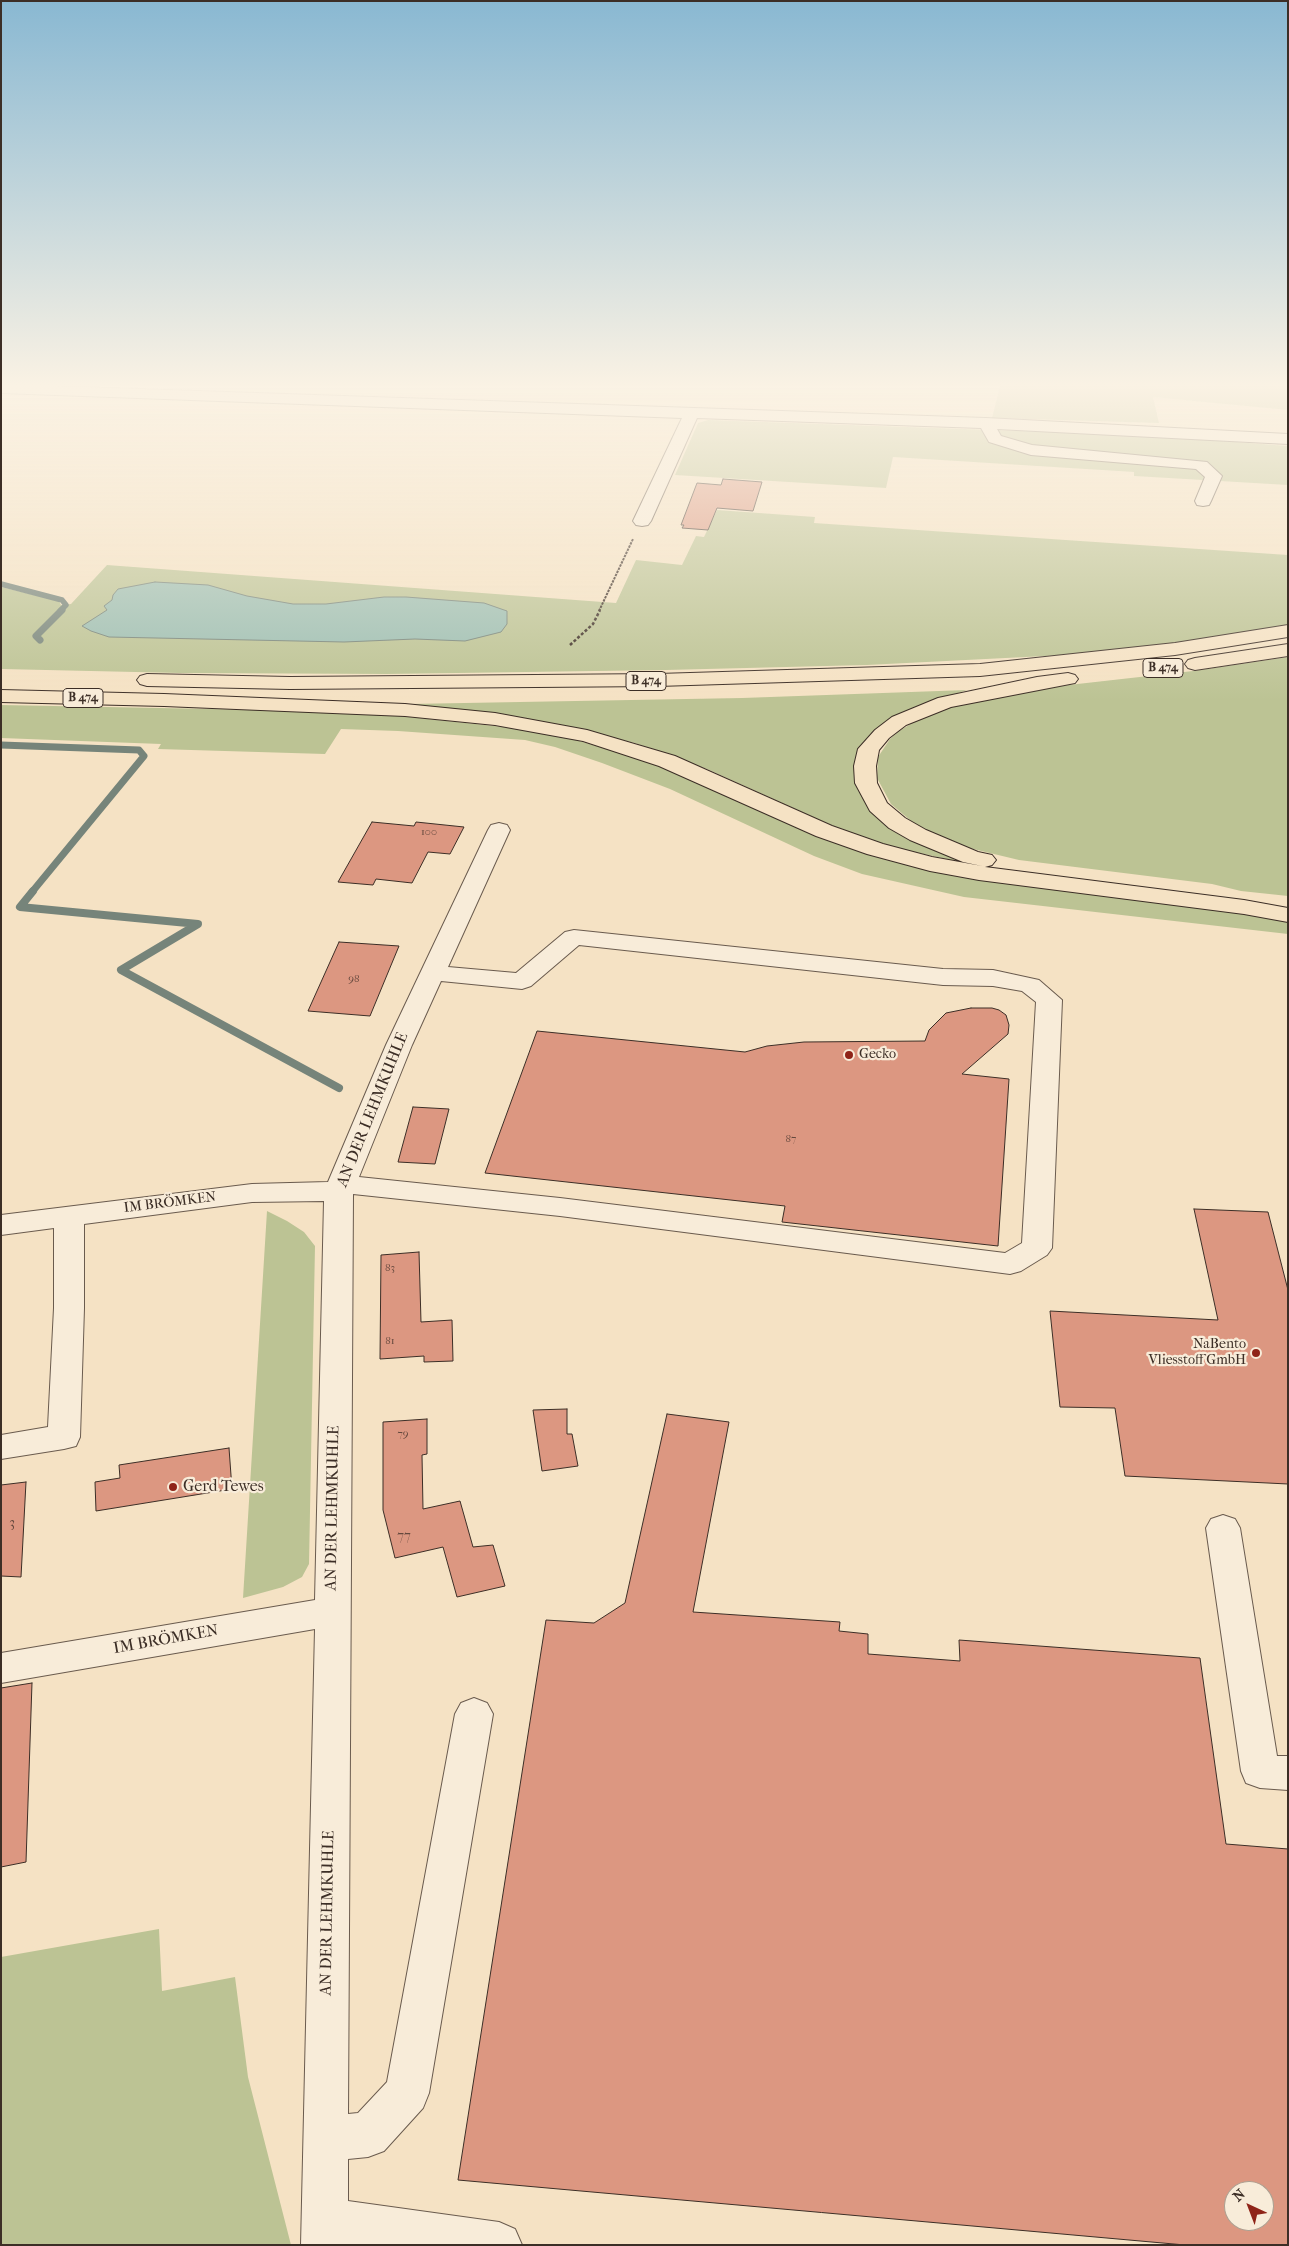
<!DOCTYPE html>
<meta charset="utf-8">
<style>
body{margin:0}
#map{position:relative;width:1289px;height:2246px;overflow:hidden;background:#f5e2c4;font-family:"IM FELL French Canon",serif}
canvas{display:block}
.frame{position:absolute;inset:0;border:2px solid #3c2e26;pointer-events:none}
.north{position:absolute;left:1224px;top:2181px;width:50px;height:50px;box-sizing:border-box;background:#f8ecd9;border:1px solid #ada091;border-radius:50%;rotate:317deg;font-size:14px;font-weight:700;line-height:20px;text-align:center;color:#3c2e26}
.north::after{content:'';display:block;margin:auto;width:18px;height:22px;background:#8f2418;clip-path:polygon(50% 0,100% 100%,50% 72%,0 100%)}
</style>
<div id="map">
<canvas width="1289" height="2246"></canvas>
<div class="frame"></div>
<div class="north">N</div>
</div>
<script>
const ctx = document.querySelector('canvas').getContext('2d');
ctx.lineJoin = 'round';
function fill(path, color) {
  ctx.fillStyle = color;
  ctx.fill(path, 'evenodd');
}
function toPath(rows) {
  const path = new Path2D();
  for (const r of rows) {
    path.moveTo(r[0], r[1]);
    for (let i = 2; i < r.length; i += 2) path.lineTo(r[i], r[i + 1]);
  }
  return path;
}
function trace(path, color, width, dash) {
  ctx.strokeStyle = color;
  ctx.lineWidth = width;
  ctx.lineCap = dash ? 'butt' : 'round';
  ctx.setLineDash(dash || []);
  ctx.stroke(path);
}
function label(font, color, halo, rows, align = 'center') {
  ctx.font = font + ' "IM FELL French Canon",serif';
  ctx.lineWidth = 4.5;
  ctx.setLineDash([]);
  ctx.textBaseline = 'middle';
  ctx.strokeStyle = halo;
  ctx.fillStyle = color;
  for (const [text, x, y, turn = 0] of rows) {
    ctx.save();
    ctx.translate(x, y);
    ctx.rotate((+turn || 0) * Math.PI / 180);
    ctx.textAlign = isNaN(turn) ? turn : align;
    if (halo) ctx.strokeText(text, 0, 0);
    ctx.fillText(text, 0, 0);
    ctx.restore();
  }
}
fill(toPath([
 [1000,386,1288,386,1288,410,1153,397,1159,423,992,418],
 [708,420,1050,432,1184,438,1288,446,1288,485,1134,476,1134,472,893,457,886,488,675,475,698,423],
 [717,510,815,517,814,523,1288,555,1288,626,1150,647,1085,654,867,665,666,670,387,674,180,673,1,669,1,587,59,601,61,605,71,604,107,565,616,603,636,560,682,565,696,536,704,537],
 [1288,657,1288,896,1241,891,1212,884,1019,860,969,848,921,828,910,820,891,804,877,778,878,757,890,739,899,731,924,716,956,705,1033,689,1193,671],
 [967,690,916,707,855,767,916,842,970,864,896,848,844,831,707,769,635,743,552,723,508,716,409,704,742,698],
 [1,705,318,711,381,714,513,728,576,740,658,764,806,831,853,849,900,863,995,882,1288,918,1288,934,964,897,862,874,814,856,670,789,602,763,555,747,525,740,398,731,341,729,325,754,158,749,161,744,1,738],
 [267,1211,287,1221,304,1232,315,1246,309,1564,302,1577,283,1587,243,1598],
 [159,1929,162,1991,235,1977,248,2077,291,2245,1,2245,1,1957]
]), '#bcc394');
const water = toPath([
 [155,582,208,585,247,596,293,604,326,604,384,597,406,597,484,603,507,611,507,624,501,632,465,641,415,639,344,642,109,637,91,631,82,626,107,610,104,606,112,600,113,595,118,589,155,582]
]);
fill(water, '#9cbeb2');
trace(water, '#76847a', 1);
trace(toPath([
 [1,584,62,600,66,605,60,611]
]), '#76847a', 5.5);
trace(toPath([
 [40,640,36,636,62,610],
 [1,745,139,750,144,756,32,892]
]), '#76847a', 7);
trace(toPath([
 [33,891,20,907,198,924,121,970,339,1088]
]), '#76847a', 8);
const building = toPath([
 [723,479,762,482,753,511,717,508,708,530,682,528,684,525,681,525,697,483,721,485,723,479],
 [372,822,414,826,416,822,464,827,450,854,428,852,412,883,376,879,373,885,338,882,372,822],
 [339,942,399,946,370,1016,308,1011,339,942],
 [971,1008,992,1008,999,1010,1006,1015,1009,1025,1008,1034,962,1074,1009,1079,998,1246,782,1222,785,1206,485,1173,537,1031,745,1052,767,1046,804,1042,925,1041,929,1030,946,1013,971,1008],
 [413,1107,449,1109,435,1164,398,1162,413,1107],
 [1194,1209,1268,1212,1288,1290,1288,1484,1125,1476,1115,1408,1060,1407,1050,1311,1218,1320,1194,1209],
 [419,1252,421,1322,452,1320,453,1361,424,1362,424,1356,380,1359,381,1255,419,1252],
 [567,1409,567,1434,572,1434,578,1466,542,1471,533,1410,567,1409],
 [667,1414,729,1422,693,1612,840,1622,839,1631,868,1634,868,1654,960,1661,959,1640,1200,1658,1226,1844,1288,1849,1288,2245,1185,2245,458,2180,546,1620,594,1623,625,1603,667,1414],
 [1234,2191,1264,2191,1264,2221,1234,2221,1234,2191],
 [427,1419,427,1454,422,1455,423,1509,460,1501,473,1547,493,1545,505,1586,457,1597,443,1547,395,1558,383,1510,383,1422,427,1419],
 [229,1448,232,1489,96,1511,95,1482,120,1478,119,1465,229,1448],
 [26,1482,21,1577,1,1576,1,1485,26,1482],
 [32,1683,26,1862,1,1867,1,1688,32,1683]
]);
fill(building, '#dc9781');
trace(building, '#3c2e26', 1);
const minor = toPath([
 [1,386,52,386,986,418,1288,434,1288,444,997,429,1001,436,1032,445,1207,462,1222,476,1211,501,1209,505,1203,506,1197,505,1195,501,1205,477,1196,469,1031,455,989,442,981,428,697,418,651,521,648,525,642,526,636,525,633,521,682,418,1,393,1,386],
 [499,823,507,825,510,830,448,967,516,973,565,932,574,930,943,969,993,970,1039,980,1062,1000,1052,1248,1047,1255,1021,1271,1010,1274,560,1216,353,1194,348,2114,358,2113,387,2082,455,1714,461,1703,474,1698,487,1703,493,1714,429,2093,423,2108,384,2151,368,2157,348,2159,348,2201,499,2222,515,2229,522,2245,301,2245,315,1629,1,1683,1,1653,315,1600,324,1201,252,1202,84,1224,84,1308,80,1437,76,1446,64,1449,1,1459,1,1435,48,1427,54,1308,54,1228,1,1235,1,1215,252,1184,328,1182,386,1045,488,830,491,825,499,823],
 [579,945,943,985,993,986,1022,991,1036,1002,1022,1243,1005,1253,560,1198,359,1177,412,1045,441,981,522,989,531,986,579,945],
 [1223,1515,1235,1519,1240,1528,1277,1756,1288,1756,1288,1790,1260,1788,1246,1783,1241,1771,1206,1528,1211,1519,1223,1515]
]);
const highway = toPath([
 [1288,625,1288,637,1175,655,980,676,658,686,290,689,147,686,140,684,137,680,140,676,147,674,290,677,658,674,980,664,1175,643,1288,625],
 [1288,644,1288,656,1195,670,1188,668,1185,664,1188,660,1195,658,1288,644],
 [1068,673,1075,675,1078,679,1075,683,951,707,906,725,889,738,879,750,876,766,877,783,887,803,905,818,926,830,978,852,992,855,996,860,992,865,985,867,1244,900,1288,908,1288,922,1244,914,979,880,930,871,867,854,816,836,659,766,583,741,495,725,405,716,164,706,1,702,1,690,164,694,405,704,495,713,587,730,675,756,832,826,883,844,932,857,982,866,963,862,910,840,889,828,870,811,855,783,854,766,858,749,875,730,892,717,938,698,1037,677,1068,673]
]);
trace(minor, '#6a5b4e', 2);
trace(highway, '#3c2e26', 2);
trace(toPath([
 [599,611,633,539]
]), '#3c2e26', 2, [2.5, 1]);
trace(toPath([
 [570,645,593,624,600,610]
]), '#3c2e26', 2.5, [3, 2]);
fill(minor, '#f8ecd9');
fill(highway, '#f5e2c4');
const sky = ctx.createLinearGradient(0, 0, 0, 701);
sky.addColorStop(0, '#89b8d2');
sky.addColorStop(0.55, '#faf2e4');
sky.addColorStop(1, '#faf2e400');
ctx.fillStyle = sky;
ctx.fillRect(0, 0, 1289, 701);
for (const [x, y, r, color] of [
 [849,1055,5,"#8f2418"],
 [1256,1353,5,"#8f2418"],
 [173,1487,5,"#8f2418"]
]) {
  const dot = new Path2D();
  dot.arc(x, y, r, 0, 2 * Math.PI);
  ctx.fillStyle = color;
  ctx.fill(dot);
  trace(dot, '#f8ecd9', 2);
}
label('11px', '#64483d', null, [
 ["100",429,832],
 ["98",354,979],
 ["87",791,1139],
 ["83",390,1268],
 ["81",390,1341],
 ["79",403,1434]
]);
for (const [x, y, w] of [
 [1163,668,40],
 [646,681,40],
 [83,698,40]
]) {
  const box = new Path2D();
  box.roundRect(x - w / 2, y - 9.5, w, 19, 4);
  ctx.fillStyle = '#f8ecd9';
  ctx.fill(box);
  trace(box, '#3c2e26', 1);
}
label('bold 12px', '#3c2e26', null, [
 ["B 474",1163,668],
 ["B 474",646,681],
 ["B 474",83,698]
]);
label('14px', '#3c2e26', '#f8ecd9', [
 ["Gecko",859,1055],
 ["NaBento",1246,1345,"right"],
 ["Vliesstoff GmbH",1246,1361,"right"]
], 'left');
label('14px', '#3c2e26', '#f8ecd9', [
 ["IM BRÖMKEN",170,1203,-7]
]);
label('14px', '#64483d', null, [
 ["3",12,1524],
 ["77",404,1537]
]);
label('16px', '#3c2e26', '#f8ecd9', [
 ["AN DER LEHMKUHLE",373,1110,-68],
 ["AN DER LEHMKUHLE",333,1508,-89],
 ["IM BRÖMKEN",166,1640,-10],
 ["AN DER LEHMKUHLE",328,1913,-89]
]);
label('16px', '#3c2e26', '#f8ecd9', [
 ["Gerd Tewes",183,1487]
], 'left');
</script>
